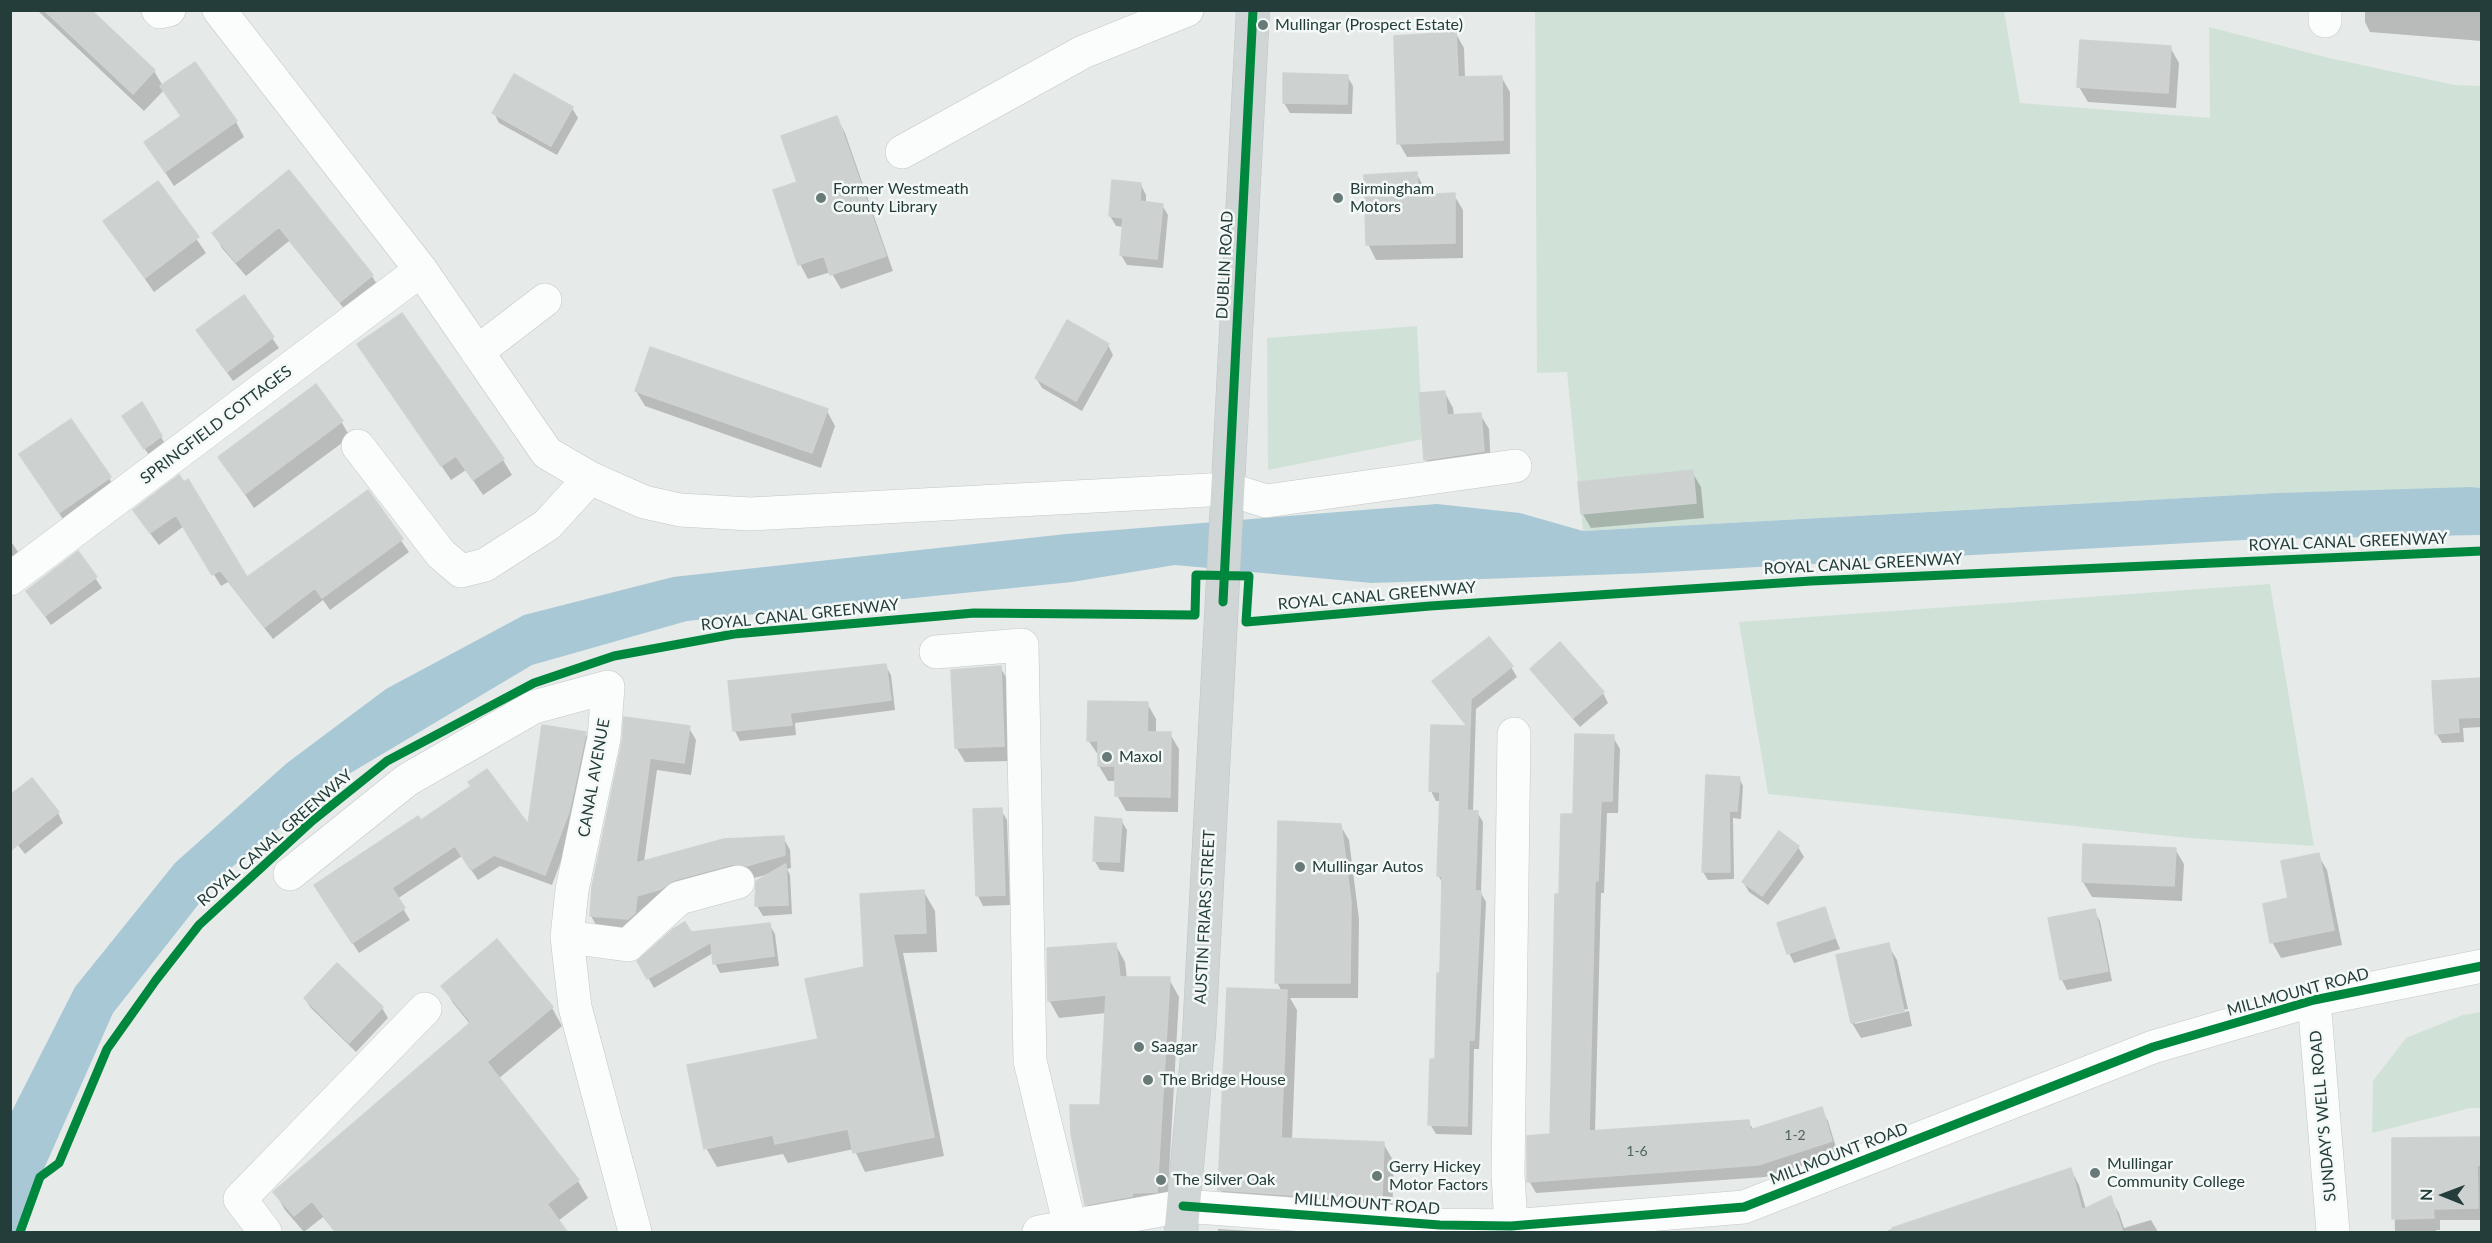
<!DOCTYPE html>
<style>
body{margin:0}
#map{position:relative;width:2492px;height:1243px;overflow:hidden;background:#e6eae9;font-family:Lato,sans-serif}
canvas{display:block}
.frame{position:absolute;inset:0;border:12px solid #243d3b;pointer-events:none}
.north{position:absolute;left:2414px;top:1165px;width:60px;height:60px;-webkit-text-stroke:4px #f4f9f7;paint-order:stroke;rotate:271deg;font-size:16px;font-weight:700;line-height:24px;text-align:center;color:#243d3b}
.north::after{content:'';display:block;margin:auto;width:21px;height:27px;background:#243d3b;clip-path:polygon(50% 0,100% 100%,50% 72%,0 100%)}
</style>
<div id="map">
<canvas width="2492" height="1243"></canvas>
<div class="frame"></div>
<div class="north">N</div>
</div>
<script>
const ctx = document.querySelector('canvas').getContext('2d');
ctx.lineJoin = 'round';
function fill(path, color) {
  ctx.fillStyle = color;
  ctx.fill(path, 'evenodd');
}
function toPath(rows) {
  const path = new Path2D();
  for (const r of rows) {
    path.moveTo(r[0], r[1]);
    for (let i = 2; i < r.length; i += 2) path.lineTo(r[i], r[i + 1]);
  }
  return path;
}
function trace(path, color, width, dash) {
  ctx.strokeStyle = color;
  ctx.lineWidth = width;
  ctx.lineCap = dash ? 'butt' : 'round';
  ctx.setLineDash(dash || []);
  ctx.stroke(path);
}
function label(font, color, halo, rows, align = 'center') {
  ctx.font = font + ' Lato,sans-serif';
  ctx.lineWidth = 5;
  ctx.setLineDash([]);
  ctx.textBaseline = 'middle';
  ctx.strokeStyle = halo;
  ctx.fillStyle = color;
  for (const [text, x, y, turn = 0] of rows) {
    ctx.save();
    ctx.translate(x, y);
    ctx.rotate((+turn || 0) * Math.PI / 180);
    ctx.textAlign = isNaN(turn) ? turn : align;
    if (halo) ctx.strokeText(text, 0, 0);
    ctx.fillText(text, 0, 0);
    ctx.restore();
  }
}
fill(toPath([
 [1535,11,2004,11,2020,103,2210,118,2209,27,2329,58,2455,85,2481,86,2481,488,2276,493,1583,531,1567,372,1537,373],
 [1417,326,1423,439,1268,470,1267,338],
 [2270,584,2314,846,2189,838,1768,794,1739,622],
 [2481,1012,2481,1108,2470,1108,2372,1133,2373,1081,2406,1038,2463,1015]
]), '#d0e2d8');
fill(toPath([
 [2471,487,2481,488,2481,535,2261,539,1649,573,1372,583,1175,565,1072,582,687,621,532,665,332,784,220,877,113,1013,16,1232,10,1232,10,1115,75,987,175,863,287,763,386,689,524,615,673,577,1066,534,1437,504,1520,513,1583,531,2276,493]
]), '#a9c8d6');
fill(toPath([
 [37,10,89,10,154,71,163,86,236,122,244,137,174,186,146,143,182,117,164,90,144,111],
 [2365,10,2482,10,2482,41,2370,32,2365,22],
 [1456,34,1464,48,1465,78,1502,78,1510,92,1510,154,1407,157,1399,143],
 [2170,47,2179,63,2176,108,2088,102,2079,87],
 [1347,76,1353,86,1352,114,1290,113,1284,103],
 [572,108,578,118,557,155,499,123,494,113],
 [837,118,845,133,893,271,841,289,831,272,808,279,800,264,799,182],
 [289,173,372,276,381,291,350,316,289,241,246,276,222,248,214,233],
 [1416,173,1425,189,1425,196,1454,195,1463,210,1463,258,1376,260,1368,244],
 [158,183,206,253,154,292,105,222],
 [1141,185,1146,195,1146,204,1162,205,1168,215,1163,268,1127,265,1121,255,1124,227,1116,226,1110,216],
 [243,297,279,348,233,381,204,340],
 [359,345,503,460,512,475,483,495,466,470,451,480],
 [1108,345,1113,355,1082,411,1042,388,1036,378],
 [636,391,827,411,835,426,821,468,645,406],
 [1445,393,1453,408,1454,416,1480,414,1489,429,1491,467,1434,475,1426,459],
 [141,404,167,447,151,458,129,426],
 [341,421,350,437,254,508,220,458],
 [21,455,109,478,118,493,68,527],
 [1692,472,1701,487,1704,518,1591,528,1582,513],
 [179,477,247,579,367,492,409,552,330,610,323,600,273,639,228,582,221,586,184,526,159,545,142,523,135,510],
 [10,540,20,555,10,562],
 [78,553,102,588,51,625,34,601],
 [885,665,891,675,895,710,795,723,796,735,740,741,735,731,730,682],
 [1000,667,1009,682,1011,761,965,762,956,747],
 [1511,667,1517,677,1476,709,1473,812,1477,812,1483,822,1481,893,1486,902,1479,1049,1474,1049,1472,1135,1436,1134,1430,1124,1436,1060,1443,884,1438,875,1441,801,1436,801,1431,791,1468,728,1440,691],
 [1532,669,1603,693,1608,703,1580,727,1538,679],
 [2482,680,2482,727,2463,728,2464,742,2442,743,2436,733,2434,682],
 [1147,703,1156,719,1156,733,1170,734,1179,749,1178,812,1126,811,1117,795,1117,781,1108,781,1099,766,1099,756,1088,740],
 [689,728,696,740,691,775,657,770,644,862,783,837,790,850,791,868,787,869,790,875,792,914,763,916,757,906,756,890,769,874,754,878,741,876,643,908,642,925,636,931,598,928,591,916,624,742],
 [585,733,591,744,575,824,552,885,500,866,478,880,462,856,397,899,410,920,359,953,323,897,421,822,529,828],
 [1613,737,1620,749,1618,813,1607,813,1604,893,1601,893,1595,1132,1748,1121,1754,1131,1821,1109,1828,1121,1838,1154,1765,1177,1536,1193,1529,1181,1552,1135,1560,896,1575,816],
 [1739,778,1743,786,1741,819,1733,818,1734,879,1708,880,1703,872],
 [1001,810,1007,820,1010,905,983,906,978,896,975,811],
 [58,813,63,823,25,854,10,835],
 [1121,820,1127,830,1124,872,1100,870,1094,860],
 [1340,825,1349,840,1359,919,1358,998,1290,998,1297,1010,1292,1140,1383,1143,1394,1162,1392,1217,1231,1208,1220,1189,1282,992,1277,982],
 [1780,833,1798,847,1804,857,1768,905,1749,892,1743,882],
 [2175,849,2184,864,2182,901,2092,897,2083,882],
 [2318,855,2327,870,2342,945,2281,958,2272,942],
 [924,892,935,911,937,952,903,953,944,1156,865,1172,854,1149,788,1163,783,1154,717,1167,706,1148,819,1040,865,969],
 [1824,909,1840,949,1794,963,1789,953],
 [2094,911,2100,921,2112,981,2067,990,2062,980,2050,919],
 [769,924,775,934,779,966,720,973,715,963,713,953,654,988,639,961,691,934],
 [496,941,552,1008,562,1026,498,1079,578,1181,588,1198,558,1221,566,1232,335,1232,323,1217,304,1232,285,1210,275,1192,470,1024,453,1003,443,986],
 [1115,944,1125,962,1127,979,1169,979,1179,997,1167,1209,1096,1222,1086,1204,1101,1107,1106,1013,1059,1018,1049,1000],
 [1888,945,1897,960,1908,1009,1855,1021,1855,1024,1909,1011,1912,1026,1861,1038,1852,1023],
 [337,965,382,1008,388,1018,356,1052,311,1008,305,999],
 [2482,1138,2482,1220,2440,1220,2440,1230,2436,1230,2436,1232,2395,1232,2393,1139],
 [2071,1170,2079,1185,2086,1210,2110,1198,2119,1213,2124,1228,2151,1220,2158,1232,1884,1232],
 [1218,1229,1253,1231,1253,1232,1218,1232]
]), '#0003');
const building = toPath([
 [44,10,91,10,155,70,133,94,44,10],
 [1456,32,1458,77,1502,76,1503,140,1397,144,1394,36,1456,32],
 [2080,40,2171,46,2168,93,2077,87,2080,40],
 [195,62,237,121,165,172,144,142,181,116,160,86,195,62],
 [1283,73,1348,75,1347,104,1283,103,1283,73],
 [514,74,573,107,551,146,492,113,514,74],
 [837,116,886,256,830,275,824,256,798,265,773,190,797,182,781,136,837,116],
 [289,170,373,275,340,302,279,227,236,262,212,233,289,170],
 [1417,172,1418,195,1455,193,1455,243,1366,245,1364,175,1417,172],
 [1112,180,1141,183,1140,201,1163,204,1157,259,1120,255,1123,218,1109,216,1112,180],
 [158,181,199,237,145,278,103,221,158,181],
 [244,295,274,337,227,372,196,330,244,295],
 [402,313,504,459,473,480,456,456,441,466,357,344,402,313],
 [1067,320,1109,344,1076,401,1035,378,1067,320],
 [650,347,828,409,812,453,635,391,650,347],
 [316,384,343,421,245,494,218,457,316,384],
 [1445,391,1447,415,1481,413,1484,451,1424,460,1419,393,1445,391],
 [142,402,162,436,144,449,122,416,142,402],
 [71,419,111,477,59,513,19,454,71,419],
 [1693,470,1696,503,1581,514,1578,482,1693,470],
 [179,475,184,482,188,479,247,577,368,490,403,539,322,598,315,588,265,627,220,570,212,575,176,515,150,533,133,510,179,475],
 [78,551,97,577,45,616,26,591,78,551],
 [1489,637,1513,666,1471,699,1467,810,1478,811,1475,891,1481,891,1474,1040,1469,1040,1467,1126,1428,1125,1430,1059,1435,1059,1437,973,1440,973,1442,876,1437,876,1440,792,1429,791,1431,725,1467,726,1432,681,1489,637],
 [1560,642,1604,692,1573,718,1530,669,1560,642],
 [886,664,891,700,790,713,792,725,733,731,728,681,886,664],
 [1001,666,1004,746,955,748,951,670,1001,666],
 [2481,678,2481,717,2458,718,2459,732,2435,734,2432,681,2481,678],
 [1088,701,1148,702,1147,732,1171,732,1170,797,1115,796,1115,766,1098,766,1098,741,1087,741,1088,701],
 [624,717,690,726,684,763,650,758,636,863,724,839,784,836,785,855,746,866,733,864,674,880,661,889,637,896,635,913,628,919,590,916,592,887,622,742,624,717],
 [542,725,586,732,569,812,545,875,494,855,471,870,455,846,392,888,405,908,352,943,314,885,418,816,421,820,471,786,468,782,487,769,528,824,542,725],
 [1575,734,1614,735,1612,801,1601,801,1598,881,1595,881,1589,1131,1749,1120,1750,1130,1822,1107,1832,1141,1758,1165,1527,1182,1527,1136,1550,1134,1555,894,1559,894,1561,814,1573,814,1575,734],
 [1706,775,1740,777,1737,811,1729,811,1730,872,1702,872,1706,775],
 [32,778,59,812,10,851,10,795,32,778],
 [1002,808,1005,895,976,896,973,809,1002,808],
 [1095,817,1122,819,1119,862,1093,861,1095,817],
 [1278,821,1341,824,1351,902,1350,983,1275,983,1278,821],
 [1779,831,1799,846,1762,896,1742,882,1779,831],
 [2083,844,2176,848,2174,886,2082,882,2083,844],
 [2319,853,2334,930,2270,943,2263,904,2288,898,2281,861,2319,853],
 [786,864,788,905,755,906,756,881,786,864],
 [924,890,926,933,893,934,934,1137,853,1153,848,1129,775,1144,773,1135,704,1149,687,1065,818,1039,805,979,864,967,860,894,924,890],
 [1825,907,1835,938,1787,954,1777,923,1825,907],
 [2095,909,2108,971,2060,980,2048,918,2095,909],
 [685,922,691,932,770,923,774,956,713,964,711,942,647,979,637,961,673,929,685,922],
 [497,939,553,1007,487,1062,579,1180,547,1204,568,1233,337,1233,312,1201,294,1216,273,1192,471,1022,441,986,497,939],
 [1116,943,1120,977,1170,977,1157,1192,1133,1193,1132,1196,1085,1205,1071,1134,1070,1105,1100,1105,1106,995,1048,1001,1047,948,1116,943],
 [1889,943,1904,1011,1851,1023,1836,955,1889,943],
 [337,963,383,1007,349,1043,304,998,337,963],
 [1227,988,1287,990,1281,1138,1384,1142,1382,1199,1320,1197,1218,1190,1227,988],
 [2481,1137,2481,1165,2477,1165,2478,1208,2433,1209,2434,1218,2392,1219,2392,1138,2481,1137],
 [2071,1168,2082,1210,2111,1196,2123,1233,1892,1233,1892,1228,2071,1168]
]);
fill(building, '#cdd1d0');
trace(building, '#ced3d2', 1.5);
const minor = toPath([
 [158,10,160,12,169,10],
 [219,10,421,270,547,453,590,478,644,502,680,510,750,514,1228,489,1266,501,1515,466],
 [2325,21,2325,10],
 [902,152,1083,52,1187,10],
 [477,352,545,300],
 [358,446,441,554,461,571,485,565,547,525,590,478],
 [10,579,421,270],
 [936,652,1022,645,1030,1061,1070,1226],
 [290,874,407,780,534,707,608,687,604,738,572,890,567,937,575,1007,635,1232],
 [567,937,628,945,679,898,738,882],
 [2314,1000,2333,1232],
 [1511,1226,1508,1174,1514,734],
 [265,1232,240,1199,425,1009],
 [1039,1232,1183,1206,1440,1225,1511,1226,1744,1207,2153,1047,2314,1000,2482,966]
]);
const major = toPath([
 [1181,1232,1199,1035,1253,10]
]);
trace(minor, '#c3c7c6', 34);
trace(major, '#bec6c5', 34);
trace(minor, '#fbfcfc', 33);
trace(major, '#cfd6d5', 33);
trace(toPath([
 [1223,602,1253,10],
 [1183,1206,1440,1225,1511,1226,1744,1207,2153,1047,2314,1000,2482,966],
 [20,1232,40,1177,59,1163,107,1049,156,980,199,925,312,821,387,761,534,683,614,656,734,634,974,613,1195,615,1196,575,1249,576,1246,622,1430,606,1811,581,2482,551]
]), '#00873e', 9);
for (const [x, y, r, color] of [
 [1263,25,6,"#687a78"],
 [821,198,6,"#687a78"],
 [1338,198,6,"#687a78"],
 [1107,757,6,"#687a78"],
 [1300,867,6,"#687a78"],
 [1139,1047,6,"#687a78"],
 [1148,1080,6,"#687a78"],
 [2095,1173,6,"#687a78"],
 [1377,1176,6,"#687a78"],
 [1161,1180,6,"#687a78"]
]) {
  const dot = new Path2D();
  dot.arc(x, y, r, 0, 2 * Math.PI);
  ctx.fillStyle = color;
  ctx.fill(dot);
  trace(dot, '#f4f9f7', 2);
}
label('14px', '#4f6361', null, [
 ["1-2",1795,1135],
 ["1-6",1637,1151]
]);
label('16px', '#243d3b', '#f4f9f7', [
 ["Mullingar (Prospect Estate)",1275,25],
 ["Former Westmeath",833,189],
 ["County Library",833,207],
 ["Birmingham",1350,189],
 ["Motors",1350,207],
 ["Maxol",1119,757],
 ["Mullingar Autos",1312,867],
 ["Saagar",1151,1047],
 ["The Bridge House",1160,1080],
 ["Mullingar",2107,1164],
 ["Community College",2107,1182],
 ["Gerry Hickey",1389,1167],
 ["Motor Factors",1389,1185],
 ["The Silver Oak",1173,1180]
], 'left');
label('16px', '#243d3b', '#f4f9f7', [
 ["DUBLIN ROAD",1225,265,-87],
 ["SPRINGFIELD COTTAGES",216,425,-37],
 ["ROYAL CANAL GREENWAY",2348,542,-2],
 ["ROYAL CANAL GREENWAY",1863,564,-3],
 ["ROYAL CANAL GREENWAY",1377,596,-5],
 ["ROYAL CANAL GREENWAY",800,615,-6],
 ["CANAL AVENUE",594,778,-80],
 ["ROYAL CANAL GREENWAY",275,838,-41],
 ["AUSTIN FRIARS STREET",1205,917,-87],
 ["MILLMOUNT ROAD",2298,992,-15],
 ["SUNDAY'S WELL ROAD",2323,1116,-95],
 ["MILLMOUNT ROAD",1839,1154,-21],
 ["MILLMOUNT ROAD",1367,1204,4]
]);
</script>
